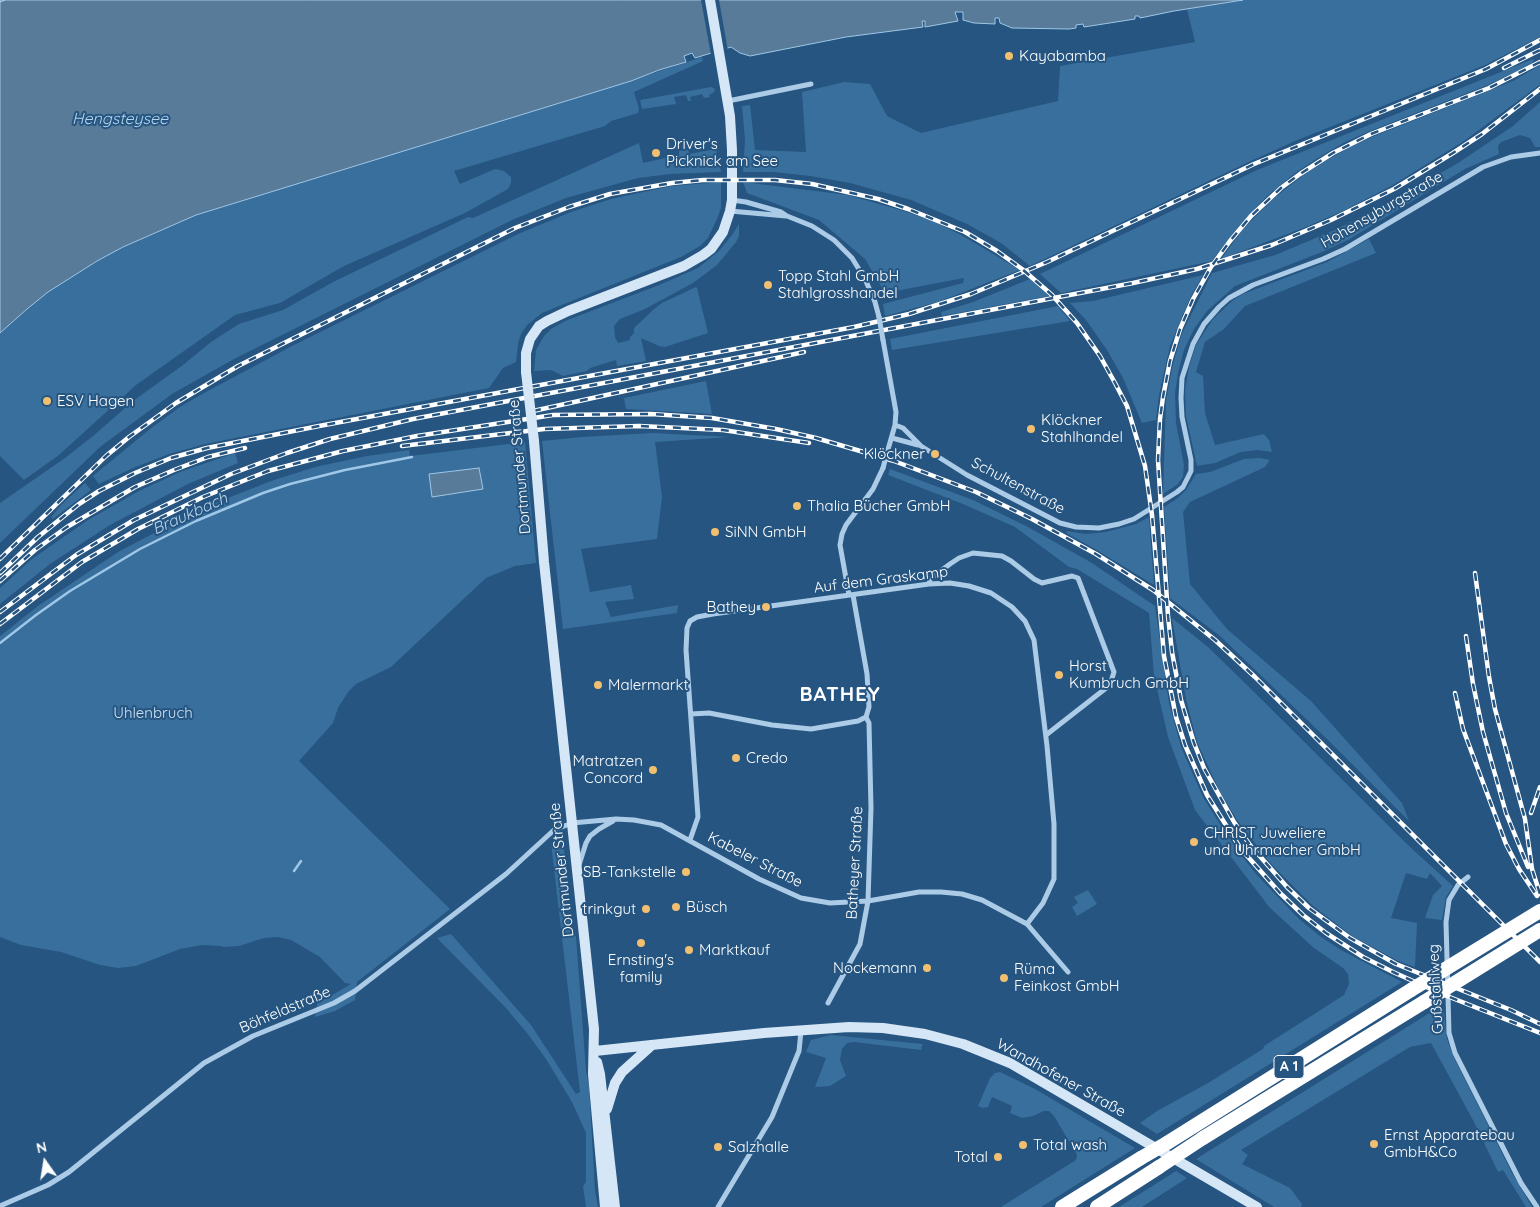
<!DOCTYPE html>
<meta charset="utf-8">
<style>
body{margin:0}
#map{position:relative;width:1540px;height:1207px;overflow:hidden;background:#255580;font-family:Quicksand,sans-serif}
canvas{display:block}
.north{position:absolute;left:20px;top:1137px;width:50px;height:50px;-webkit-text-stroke:4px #255580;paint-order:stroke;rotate:347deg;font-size:14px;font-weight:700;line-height:20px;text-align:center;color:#fff}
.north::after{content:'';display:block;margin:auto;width:18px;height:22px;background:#fff;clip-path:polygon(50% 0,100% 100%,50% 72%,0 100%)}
</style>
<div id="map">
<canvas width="1540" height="1207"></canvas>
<div class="north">N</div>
</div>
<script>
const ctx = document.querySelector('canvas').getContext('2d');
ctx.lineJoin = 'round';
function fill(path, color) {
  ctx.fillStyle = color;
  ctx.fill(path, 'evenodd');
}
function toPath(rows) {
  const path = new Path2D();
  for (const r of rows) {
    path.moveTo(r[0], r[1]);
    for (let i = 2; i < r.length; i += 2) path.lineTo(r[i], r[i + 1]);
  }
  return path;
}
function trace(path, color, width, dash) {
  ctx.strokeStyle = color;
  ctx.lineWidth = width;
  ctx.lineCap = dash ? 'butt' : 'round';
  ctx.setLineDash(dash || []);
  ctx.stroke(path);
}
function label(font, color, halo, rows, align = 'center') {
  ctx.font = font + ' Quicksand,sans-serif';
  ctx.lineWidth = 4;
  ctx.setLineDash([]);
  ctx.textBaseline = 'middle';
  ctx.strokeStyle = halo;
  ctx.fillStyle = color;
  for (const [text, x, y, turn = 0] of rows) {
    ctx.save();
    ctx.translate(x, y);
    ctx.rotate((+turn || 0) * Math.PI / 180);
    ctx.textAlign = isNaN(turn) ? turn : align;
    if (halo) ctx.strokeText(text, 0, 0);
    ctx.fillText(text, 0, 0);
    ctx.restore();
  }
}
fill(toPath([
 [1243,0,1540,0,1540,37,1485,65,1295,141,1253,160,1030,266,1001,243,967,224,911,200,850,183,810,176,774,172,743,172,745,140,742,106,750,105,755,150,806,152,802,92,844,82,870,84,887,116,921,133,1058,101,1060,66,1195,42,1187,9],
 [702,57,703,61,634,92,639,109,638,113,611,121,605,126,454,171,460,184,495,169,504,171,511,177,511,183,508,189,465,213,344,266,280,303,235,315,136,385,59,455,24,480,0,456,0,333,27,309,48,292,97,261,123,247,196,215,608,88],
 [1533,59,1534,61,1530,65,1488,85,1370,131,1345,142,1318,158,1298,171,1268,195,1239,226,1212,261,1061,293,1040,274,1257,170],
 [1540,65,1540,85,1538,86,1464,141,1393,185,1345,210,1306,227,1221,259,1243,229,1273,199,1302,176,1322,163,1348,148,1372,137,1513,81],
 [711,87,715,89,714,92,709,95,710,97,704,98,702,94,690,97,691,101,688,101,686,95,674,97,676,104,642,109,640,100],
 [1540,102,1540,147,1535,147,1530,138,1520,135,1501,142,1498,146,1499,154,1465,169,1348,240,1322,252,1235,286,1207,311,1194,329,1184,350,1178,373,1175,393,1176,423,1184,465,1183,477,1178,484,1163,494,1166,400,1173,364,1182,333,1212,273,1275,255,1335,230,1394,200,1458,163,1513,126],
 [639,143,643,163,679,155,679,151,688,150,689,154,716,149,721,172,670,174,638,178,566,198,512,220,234,359,172,394,100,447,0,543,0,503,65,458,93,436,133,401,183,365,211,342,239,324,283,310,333,282,468,217,473,218],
 [721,182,721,208,717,219,708,238,700,246,681,257,542,313,527,325,521,334,518,344,516,362,503,368,489,388,205,444,169,454,133,468,99,484,93,476,150,429,180,407,204,393,292,346,518,234,571,212,611,199,671,186],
 [743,182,848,195,907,212,935,222,963,236,1020,270,938,302,885,316,883,304,963,283,964,278,885,293,865,259,819,220,747,193],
 [739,224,739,236,736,242,717,265,693,283,645,309,620,319,614,326,615,337,618,343,630,340,630,337,634,333,634,328,654,309,662,303,696,287,697,288,708,333,665,347,659,346,641,338,646,361,617,366,616,360,590,368,587,371,563,376,551,370,534,371,536,350,544,336,551,329,565,321,659,285,698,268,719,251,732,235],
 [1369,239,1376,253,1245,306,1224,329,1205,342,1196,372,1203,376,1205,413,1215,445,1264,434,1269,440,1272,452,1257,450,1241,452,1215,463,1197,466,1186,416,1185,390,1189,367,1196,345,1213,319,1232,301,1243,294,1327,262],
 [1203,275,1190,298,1170,346,1159,395,1156,420,1142,423,1123,378,1107,350,1086,320,1070,303,1093,301],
 [1030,279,1049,296,942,316,941,312,973,302],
 [1058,306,1070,321,892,350,890,339],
 [706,381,712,414,626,409,624,398],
 [653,433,730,437,655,442,662,497,657,539,581,549,590,592,631,585,634,599,605,602,611,617,678,605,677,613,563,629,542,441,582,437],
 [525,442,536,563,515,566,486,578,391,667,356,684,348,692,338,708,333,723,299,761,450,909,357,982,355,1000,335,1011,315,1017,317,1004,351,984,345,983,320,957,291,940,278,937,264,938,239,946,223,947,221,946,202,945,180,949,136,966,118,968,100,965,61,952,21,945,0,937,0,636,38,606,118,552,200,509,271,481,315,467,367,456,409,450,410,456],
 [235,453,238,463,188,484,110,525,50,564,0,604,0,588,32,559,88,520,139,491,180,472],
 [1260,458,1270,460,1265,467,1190,502,1183,512,1190,584,1227,629,1311,701,1402,803,1409,821,1328,740,1220,636,1170,598,1164,507,1178,498,1186,490,1196,474,1210,472,1244,459],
 [890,469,973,500,1028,527,1092,563,1155,606,1169,703,1181,747,1203,797,1223,829,1238,851,1256,874,1299,919,1321,937,1341,950,1402,982,1157,1134,1140,1123,1157,1111,1208,1083,1263,1049,1264,1046,1344,995,1349,984,1348,974,1343,968,1314,948,1270,908,1195,810,1168,737,1154,676,1149,613,1077,569,1069,567,1015,527,963,504,888,475],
 [85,483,91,490,53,519,51,517,62,504],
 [1149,517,1154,585,1095,549,1066,533,1067,531,1085,534,1106,532,1136,524],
 [1172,618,1208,647,1248,686,1410,847,1453,886,1446,897,1442,920,1425,918,1433,895,1442,886,1430,873,1427,879,1406,873,1391,918,1417,923,1415,967,1398,961,1352,936,1312,905,1271,864,1237,820,1219,790,1197,742,1186,699],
 [556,840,563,842,567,870,564,890,566,915,570,918,571,925,576,937,586,1071,589,1086,595,1191,598,1207,586,1207,583,1186,586,1182,586,1133,572,1102,546,1059,527,1033,505,1007,437,938,451,934,531,1025,576,1094,580,1092,551,843],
 [1088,890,1097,904,1077,916,1072,907,1078,903,1074,897],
 [1439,1007,1444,1012,1447,1039,1454,1058,1512,1173,1532,1207,1526,1207,1503,1170,1498,1172,1474,1122,1431,1043,1410,1047,1241,1150,1248,1155,1242,1164,1290,1188,1302,1204,1301,1207,1274,1207,1196,1159],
 [831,1035,923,1044,922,1046,921,1050,854,1042,847,1043,842,1049,840,1060,846,1076,830,1086,815,1087,826,1058,806,1052,811,1040],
 [1000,1072,1035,1089,1135,1148,1041,1207,1001,1207,1076,1160,1077,1155,1054,1116,1049,1111,1044,1111,1033,1116,1022,1118,1010,1113,1012,1106,992,1097,988,1107,983,1108,978,1106,990,1078,995,1073],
 [1176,1171,1187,1178,1142,1207,1119,1207]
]), '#396f9d');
const water = toPath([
 [0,0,1243,0,1174,11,1140,18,1139,16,1135,16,1135,19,1084,27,1083,24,1076,25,1076,28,1069,29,1012,28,1000,23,999,18,995,18,995,24,974,23,963,20,963,12,955,12,958,21,925,27,925,21,922,21,923,27,846,37,750,56,740,53,731,47,695,58,692,53,684,56,686,62,659,70,631,81,196,215,123,247,97,261,48,292,27,309,0,333,0,0],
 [479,468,483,489,432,497,429,474,479,468]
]);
fill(water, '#587b99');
trace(water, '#9fc7e7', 1);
fill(toPath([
 [701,0,719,0,728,51,711,55]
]), '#255580');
trace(toPath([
 [0,643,36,615,70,591,140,549,196,521,263,493,290,484,345,470,412,457],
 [294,871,301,861]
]), '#9fc7e7', 2.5);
trace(toPath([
 [0,2,5,0]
]), '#b6d5ee', 1, [6, 5]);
trace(toPath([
 [728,101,811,84],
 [732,200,746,202,781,212,787,216,812,226,834,240,852,258,865,279,875,302,879,317],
 [730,211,786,216],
 [883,340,896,412,895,425,887,453],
 [895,425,903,428,921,446,967,475,1060,523,1076,527,1099,528,1119,524,1134,519,1177,492,1183,487,1191,471,1191,460,1182,417,1181,398,1182,378,1193,344,1204,324,1219,307,1229,298,1253,285,1323,259,1345,249,1483,167,1511,157,1540,153],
 [892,438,918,445],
 [929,584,930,579,950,564,959,558,973,553,1002,556,1011,561,1034,579,1042,583,1072,576,1078,578,1114,672,1110,685,1046,735],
 [849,595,840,545,842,534,846,525,873,489,883,468],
 [691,714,709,713,772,725,811,729,858,721,866,717],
 [690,840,698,817,686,650,687,628,690,621,697,617,713,614,929,584,950,583,969,586,991,593,1012,607,1025,621,1034,640,1047,746,1054,824,1054,879,1043,903,1027,924],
 [579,865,586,843,590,836,599,829,613,821],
 [1468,877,1458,885,1449,900,1446,922,1449,1033,1455,1053,1521,1183,1537,1207],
 [828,1003,860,944,868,901,871,808,869,723,866,717,869,707,867,674,853,595],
 [0,1206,48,1185,69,1172,204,1063,253,1036,334,1003,355,991,506,874,554,830,572,823,616,819,634,820,661,825,759,879,801,898,830,903,868,901,919,892,941,892,962,894,982,900,1027,924,1068,972],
 [718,1207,772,1117,799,1051,801,1031]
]), '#abcbe6', 5);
trace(toPath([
 [526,372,526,353,530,339,539,326,547,321,568,311,684,266,703,255,711,249,723,232,730,211,732,200,732,150,730,116,710,0],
 [534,441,544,562,594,1029,593,1074,605,1207],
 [595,1051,764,1033,849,1027,883,1028,925,1034,963,1044,1010,1063,1257,1207],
 [597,1062,600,1074,615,1207],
 [607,1109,615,1083,622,1072,652,1045]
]), '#d5e6f6', 10);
trace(toPath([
 [1203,1138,1424,1002],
 [1167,1143,1411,990],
 [1062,1207,1141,1158],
 [1097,1207,1159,1167]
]), '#fff', 14);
const rail = toPath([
 [1540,62,1489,88,1371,134,1333,153,1300,174,1281,188,1251,216,1230,241,1211,267,1193,299,1180,329,1170,361,1163,397,1160,419,1158,460,1168,616,1172,652,1181,700,1194,743,1204,768,1234,822,1250,845,1287,887,1309,908,1350,938,1396,964,1511,1010,1540,1024],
 [1504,68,1540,50],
 [533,411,804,352],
 [402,446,544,429,639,426,723,430,809,443],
 [0,559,106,456,129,437,176,403,238,366,515,228,569,207,610,194,672,183,703,180,775,180,812,184,878,199,908,209,965,232,997,251,1022,269,1052,295,1077,323,1100,356,1115,383,1127,406,1145,466,1152,515,1164,656,1176,717,1185,745,1207,795,1241,849,1280,893,1303,915,1326,933,1363,957,1393,972,1442,994,1540,1033],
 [0,573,38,537,79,504,99,491,135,473,171,458,207,448,319,426,854,327,909,314,971,294,1047,262,1254,164,1486,69,1540,40],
 [1475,573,1489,677,1495,709,1525,819,1532,869,1540,894],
 [0,581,35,550,67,527,135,487,174,470,208,457,245,448],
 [0,612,76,555,134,520,231,474,287,453,330,439,413,419,1133,283,1197,269,1272,245,1331,220,1394,189,1453,153,1482,134,1540,89],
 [0,624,82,562,138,529,203,497,268,471,343,451,417,436,553,415,651,414,712,418,776,429,816,438,894,461,976,492,1032,519,1096,554,1153,590,1215,640,1255,677,1540,962],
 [1466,636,1473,684,1483,732,1506,813,1528,867],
 [1455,693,1463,729,1506,844,1519,869,1537,896],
 [1531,813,1540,787]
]);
trace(rail, '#fff', 4.5);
trace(rail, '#255580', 2.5, [8]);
trace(toPath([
 [879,317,883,340],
 [883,468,887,453]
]), '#abcbe6', 5);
trace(toPath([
 [526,372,534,441]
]), '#d5e6f6', 10);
trace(toPath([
 [1411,990,1540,911],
 [1424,1002,1540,930],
 [1141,1158,1167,1143],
 [1159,1167,1203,1138]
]), '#fff', 14);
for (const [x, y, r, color] of [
 [1009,56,5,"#f0bf6f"],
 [656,153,5,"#f0bf6f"],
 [768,285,5,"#f0bf6f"],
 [47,401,5,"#f0bf6f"],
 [1031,429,5,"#f0bf6f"],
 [935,454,5,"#f0bf6f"],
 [797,506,5,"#f0bf6f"],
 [715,532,5,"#f0bf6f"],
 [766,607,5,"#f0bf6f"],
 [1059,675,5,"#f0bf6f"],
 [598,685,5,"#f0bf6f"],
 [736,758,5,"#f0bf6f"],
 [653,770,5,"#f0bf6f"],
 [1194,842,5,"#f0bf6f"],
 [686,872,5,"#f0bf6f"],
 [676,907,5,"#f0bf6f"],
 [646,909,5,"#f0bf6f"],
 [641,943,5,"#f0bf6f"],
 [689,950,5,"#f0bf6f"],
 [927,968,5,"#f0bf6f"],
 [1004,978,5,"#f0bf6f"],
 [1374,1144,5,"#f0bf6f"],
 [1023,1145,5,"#f0bf6f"],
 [718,1147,5,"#f0bf6f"],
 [998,1157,5,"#f0bf6f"]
]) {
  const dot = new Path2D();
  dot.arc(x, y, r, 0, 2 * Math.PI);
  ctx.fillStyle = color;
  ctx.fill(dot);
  trace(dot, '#255580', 2);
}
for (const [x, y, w] of [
 [1289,1067,30]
]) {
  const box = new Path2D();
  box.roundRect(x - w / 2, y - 11.5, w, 23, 4);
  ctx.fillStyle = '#255580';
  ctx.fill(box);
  trace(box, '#fff', 1);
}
label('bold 14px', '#fff', null, [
 ["A 1",1289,1067]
]);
label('15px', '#fff', '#255580', [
 ["Kayabamba",1019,56],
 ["Driver's",666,144],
 ["Picknick am See",666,161],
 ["Topp Stahl GmbH",778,276],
 ["Stahlgrosshandel",778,293],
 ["ESV Hagen",57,401],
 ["Klöckner",1041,420],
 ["Stahlhandel",1041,437],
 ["Klöckner",925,454,"right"],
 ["Thalia Bücher GmbH",807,506],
 ["SiNN GmbH",725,532],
 ["Bathey",756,607,"right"],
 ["Horst",1069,666],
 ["Kumbruch GmbH",1069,683],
 ["Malermarkt",608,685],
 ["Credo",746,758],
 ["Matratzen",643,761,"right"],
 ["Concord",643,778,"right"],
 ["CHRIST Juweliere",1204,833],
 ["und Uhrmacher GmbH",1204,850],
 ["SB-Tankstelle",676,872,"right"],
 ["Büsch",686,907],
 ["trinkgut",636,909,"right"],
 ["Marktkauf",699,950],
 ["Ernsting's",641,960,"center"],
 ["family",641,977,"center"],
 ["Nockemann",917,968,"right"],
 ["Rüma",1014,969],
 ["Feinkost GmbH",1014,986],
 ["Ernst Apparatebau",1384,1135],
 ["GmbH&Co",1384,1152],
 ["Total wash",1033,1145],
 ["Salzhalle",728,1147],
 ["Total",988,1157,"right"]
], 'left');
label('15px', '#fff', '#255580', [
 ["Hohensyburgstraße",1382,210,-30],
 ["Dortmunder Straße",520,467,-95],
 ["Schultenstraße",1018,486,28],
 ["Auf dem Graskamp",881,580,-7],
 ["Kabeler Straße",755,860,27],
 ["Batheyer Straße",855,863,-87],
 ["Dortmunder Straße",562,870,-96],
 ["Gußstahlweg",1436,989,-93],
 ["Böhfeldstraße",285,1010,-23],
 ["Wandhofener Straße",1061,1078,29]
]);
label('15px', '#cee4f5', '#255580', [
 ["Uhlenbruch",153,713]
]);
label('italic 16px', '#b6d5ee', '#255580', [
 ["Hengsteysee",120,119],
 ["Braukbach",190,514,-24]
]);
ctx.letterSpacing = '1px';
label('bold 20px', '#fff', '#255580', [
 ["BATHEY",840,695]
]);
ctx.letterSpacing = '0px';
</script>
